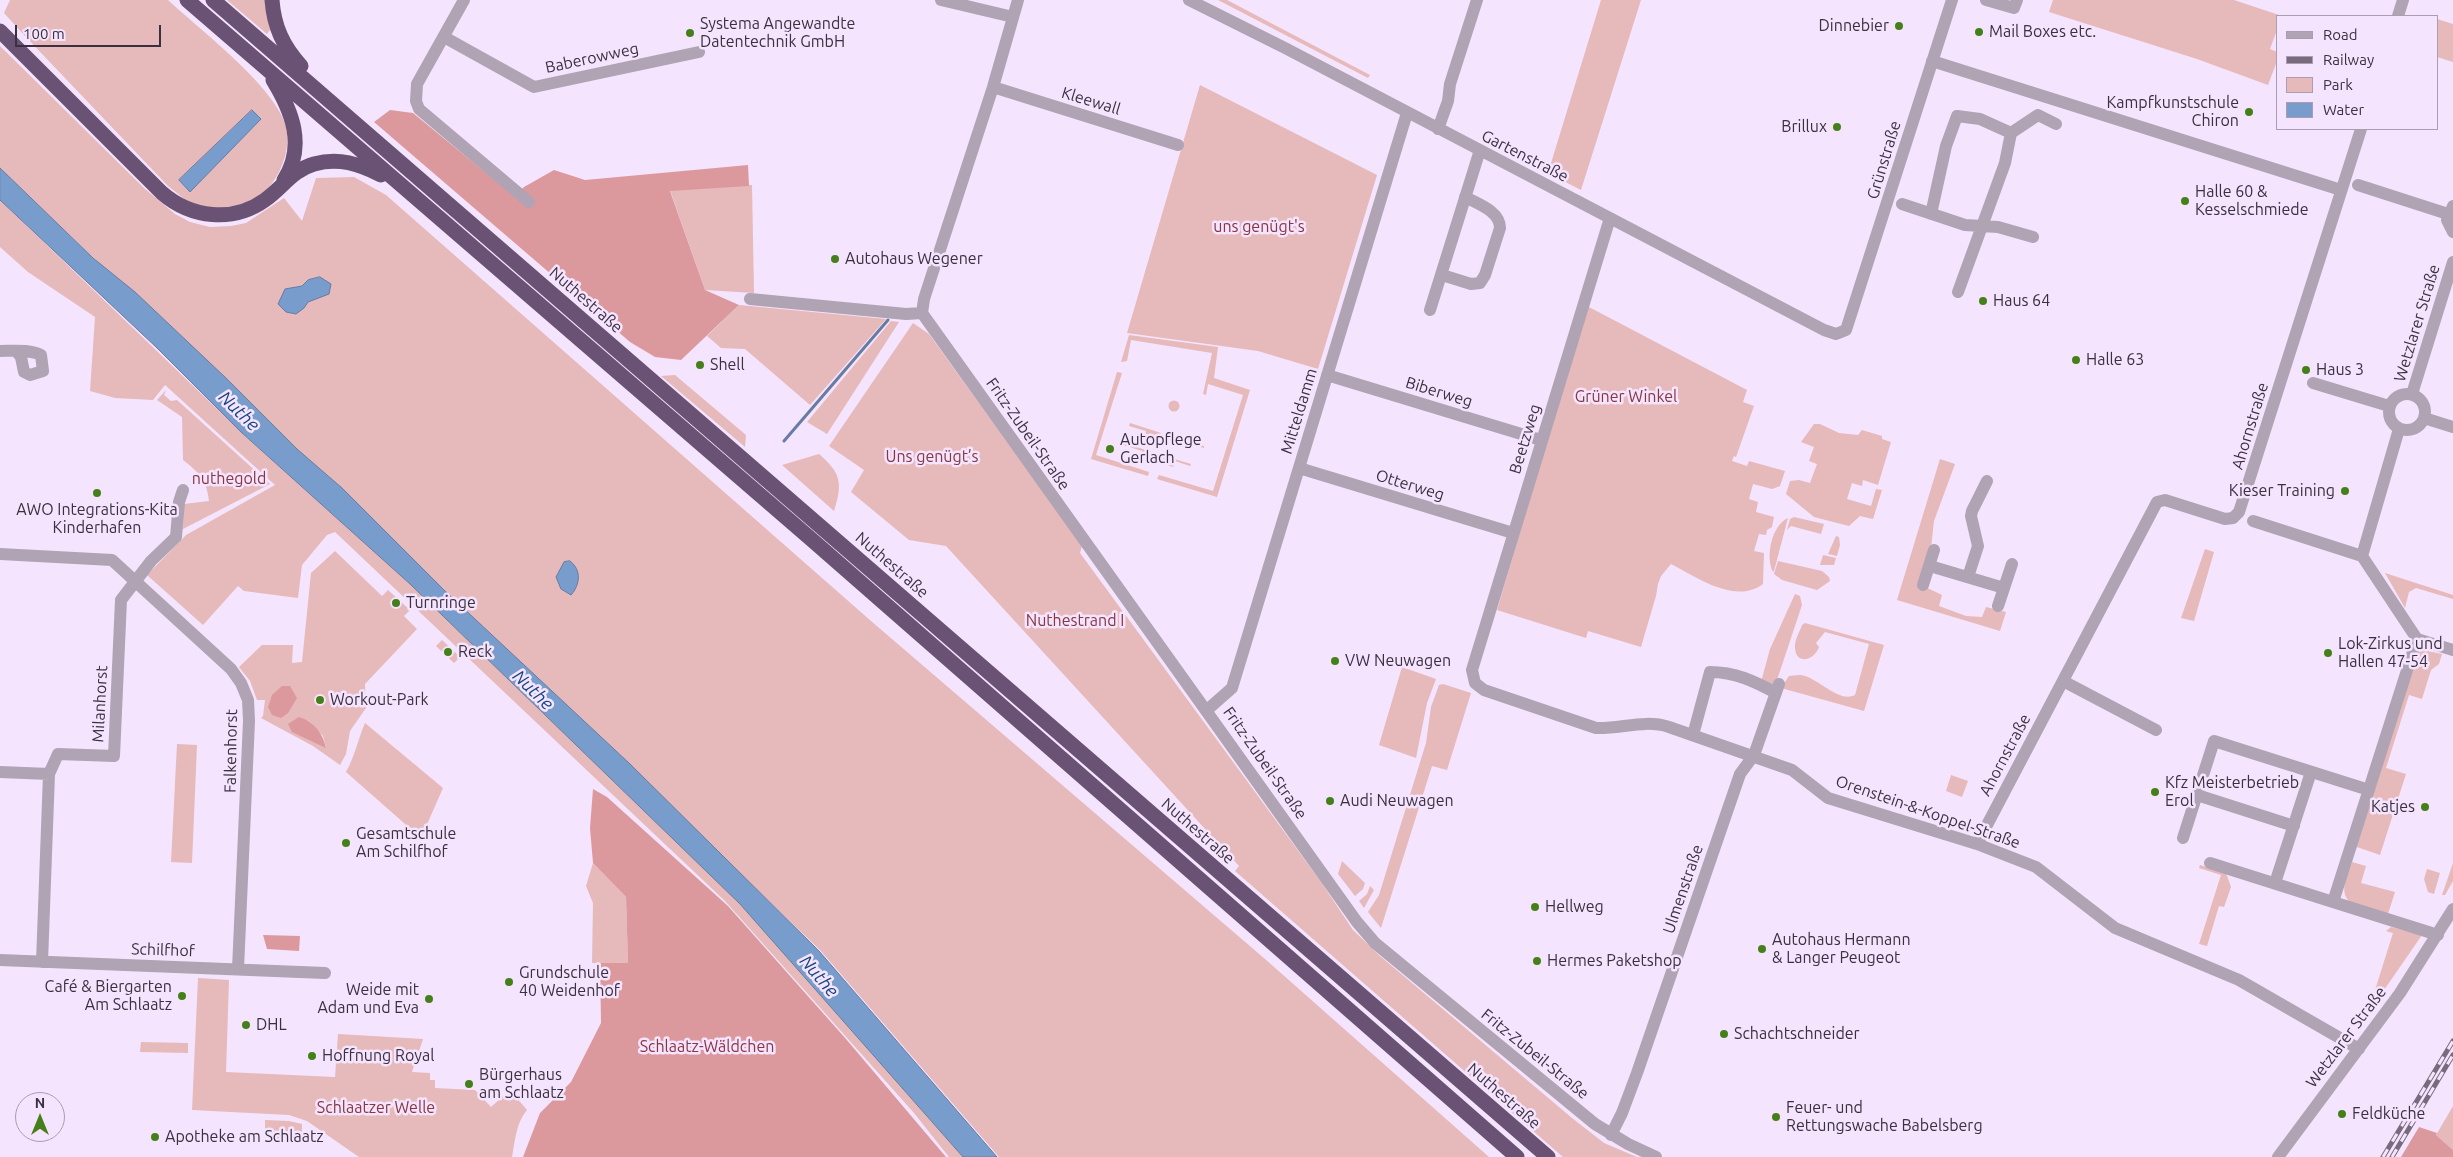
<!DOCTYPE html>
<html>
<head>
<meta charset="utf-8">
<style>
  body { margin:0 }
  #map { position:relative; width:2453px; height:1157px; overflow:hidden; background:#f5e4fd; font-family:Ubuntu,sans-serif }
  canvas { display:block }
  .legend { position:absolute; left:2276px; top:15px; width:162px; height:115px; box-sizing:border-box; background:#f5e4fd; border:1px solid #ab9cb1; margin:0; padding:6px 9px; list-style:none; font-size:15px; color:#3b3040 }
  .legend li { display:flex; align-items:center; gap:10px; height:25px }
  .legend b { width:25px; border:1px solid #ab9cb1 }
  .north { position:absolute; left:15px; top:1092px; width:50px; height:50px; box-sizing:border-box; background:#f5e4fd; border:1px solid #ab9cb1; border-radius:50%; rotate:0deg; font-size:14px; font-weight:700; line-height:20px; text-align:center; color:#3b3040 }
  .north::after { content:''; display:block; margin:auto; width:18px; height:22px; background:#457f19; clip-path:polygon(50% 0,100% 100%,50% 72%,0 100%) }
  .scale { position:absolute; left:15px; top:25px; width:146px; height:22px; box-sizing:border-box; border:2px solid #3b3040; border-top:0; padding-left:6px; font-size:15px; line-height:18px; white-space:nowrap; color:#3b3040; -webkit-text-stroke:4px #f5e4fd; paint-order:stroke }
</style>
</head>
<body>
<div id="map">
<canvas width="2453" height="1157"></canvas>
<ul class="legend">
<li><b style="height:6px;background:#afa3b4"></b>Road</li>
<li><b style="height:6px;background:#786b7e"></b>Railway</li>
<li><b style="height:14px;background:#e6b9bb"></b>Park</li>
<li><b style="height:14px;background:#789dcc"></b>Water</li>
</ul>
<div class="north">N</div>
<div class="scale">100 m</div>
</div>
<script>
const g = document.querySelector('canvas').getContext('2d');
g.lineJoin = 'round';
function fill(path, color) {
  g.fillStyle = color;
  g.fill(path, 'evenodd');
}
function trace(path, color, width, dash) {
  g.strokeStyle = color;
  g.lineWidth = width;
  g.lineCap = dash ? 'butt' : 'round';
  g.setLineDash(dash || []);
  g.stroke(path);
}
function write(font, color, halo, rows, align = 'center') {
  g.font = font + ' Ubuntu,sans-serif';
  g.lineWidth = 5;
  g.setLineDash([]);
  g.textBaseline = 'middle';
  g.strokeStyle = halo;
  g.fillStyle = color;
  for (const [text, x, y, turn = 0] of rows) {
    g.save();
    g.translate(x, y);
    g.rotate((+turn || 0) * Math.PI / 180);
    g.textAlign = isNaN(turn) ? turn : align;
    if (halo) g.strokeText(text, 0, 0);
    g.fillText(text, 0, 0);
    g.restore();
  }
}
fill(new Path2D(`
  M10 0H168C198 28 277 88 286 127 293 155 273 195 245 204 236 208 220 210 211 209 194 209 181 196 168 186L24 35 4 13Z
  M227 0H266L270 30 267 34Z
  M1218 0H1227L1370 75 1368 78Z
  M1601 0H1641L1581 190 1548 173Z
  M2053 0H2234L2282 16H2277V30L2270 49 2277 52V61L2268 85 2197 59 2049 12Z
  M2437 19 2453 24V62L2437 57Z
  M0 46 145 189 175 214 190 222 210 227 231 226 246 223 284 198 302 221 316 178 354 177 386 195 871 621 1265 959 1489 1157H999L820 950 0 169Z
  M1200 85 1377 175 1318 369 1258 351 1127 333Z
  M752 185 754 293 705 290 670 190Z
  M0 200 241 432 410 584 740 903 963 1157H949L914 1113 725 901 335 532 327 535 302 565 298 598 244 591 238 586 203 625 147 575 186 535 275 485 165 385 153 400 115 398 90 391 95 317 28 272 0 247Z
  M739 305 886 319 810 405 745 349 721 348 707 336Z
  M1587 306 1747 390 1743 402 1754 406 1736 457 1734 456 1732 461 1747 466 1749 461 1785 471 1780 486 1772 489 1753 484 1749 499 1758 502 1756 512 1774 517 1772 527 1767 530 1766 535 1759 534 1754 551 1764 553 1763 584C1735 605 1697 577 1671 564L1661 576 1658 584 1656 596 1641 647 1588 631 1586 638 1497 610Z
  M891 321 899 322 827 434 807 422Z
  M913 323 929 334 1082 546 1080 553 1321 882 1353 930 1380 956 1572 1118 1604 1143 1637 1157H1563L1235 871 1239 866 946 546 909 540 851 492 864 470 829 446Z
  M1129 335 1218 347 1214 378 1250 390 1217 497 1157 479 1159 475 1213 491 1243 395 1208 384 1206 395 1203 394 1212 353 1131 340 1127 361 1121 362Z
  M1117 372 1122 373 1096 455 1149 472 1148 476 1091 459Z
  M675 375 746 435 745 447 661 376Z
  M166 390 164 395 171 401 177 400 270 484 183 529 184 504 209 501C207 481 199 472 183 460L182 417 157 400Z
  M1168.5 406a5.5 5.5 0 1 1 11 0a5.5 5.5 0 1 1-11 0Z
  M1130 423 1161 433 1159 441 1145 437 1146 431 1129 426Z
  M1814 424H1820L1839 433 1858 435 1862 430 1882 436V439L1891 442 1878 485 1863 480 1862 486 1852 483 1847 499 1871 506 1876 489 1882 490 1873 519 1860 516 1849 526 1814 517 1786 494 1790 481 1799 480 1810 483 1817 464 1809 461 1814 447 1801 442Z
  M1171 436 1204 446V448L1181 442 1179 447 1168 443Z
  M1124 443 1155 453 1153 461 1140 457 1142 451 1123 445Z
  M819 454C841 473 843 483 834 511L782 465Z
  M1164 456 1191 464 1190 466 1175 461 1173 467 1162 463Z
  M1940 459 1955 464 1934 521 1931 548 1919 584 1942 595 1939 606 1966 616 1982 617 1986 607 2006 612 2000 631 1897 600Z
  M1794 517 1824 524 1821 534 1791 526 1787 530 1790 519Z
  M1788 518 1774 571 1773 572C1765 556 1772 525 1788 518Z
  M1836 536 1839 537 1840 545 1837 556 1828 554Z
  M2205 549 2214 552 2194 621 2181 618Z
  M335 551 382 596 388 590 410 610 404 616 417 629 365 684 366 708 350 731 346 754 340 765 313 746 261 718 263 716 265 700H257L250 681 239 667 262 645H293L292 663 302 662 311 573ZM308 720 323 736 326 747 315 742Z
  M1823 555 1836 558 1834 565H1820Z
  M1778 561 1822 571 1829 577 1830 581 1817 590 1782 580 1774 574Z
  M2385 573 2453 595V599L2416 588 2409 592 2405 608Z
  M1795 594 1800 596 1802 605 1775 686 1761 682 1770 649Z
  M1805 623 1884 645 1864 711 1781 688 1789 676C1794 676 1800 674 1805 676 1819 680 1840 703 1855 695L1869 644 1825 632 1816 643 1819 647C1814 661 1796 665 1795 648 1794 641 1800 631 1802 625Z
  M442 640 460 657 454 663 436 646Z
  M2423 650 2442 654 2439 664 2431 670 2422 699 2409 695 2386 768 2406 774 2380 855 2357 847V845L2418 653Z
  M1402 667 1436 679 1427 703 1416 758 1379 745Z
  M1443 684 1471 693 1447 770 1432 766 1381 928 1368 912 1379 895 1426 743 1431 707 1439 685Z
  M365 723 443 788 421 838 346 772C355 756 358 739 365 723Z
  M177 744 197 745 192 863 171 862Z
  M1951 775 1968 781 1962 797 1946 791Z
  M1342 861 1365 883 1363 889 1355 896 1338 874Z
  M2352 862 2366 866 2361 883 2395 892 2388 914 2350 902C2338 891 2348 876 2352 862Z
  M593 863 626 897 628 964 592 963 593 903 586 886Z
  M2453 863V881L2445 895H2442Z
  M2200 865 2226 873 2231 887 2224 907 2219 906 2207 946 2199 944 2221 875 2199 868Z
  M2427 869 2440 873 2434 894 2428 892 2424 879Z
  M1370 886 1374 890 1364 908 1359 901 1367 894Z
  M2391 927 2422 935 2373 1006 2371 1003 2393 933 2386 931Z
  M198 978 229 980 226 1072 335 1077 338 1034 423 1039 412 1072 430 1073V1080H435V1088L475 1090 491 1107 510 1090 527 1110C516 1123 515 1141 512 1157H359L307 1121 289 1115 192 1110Z
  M141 1042 188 1043V1053L140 1052Z
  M2453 1106V1150L2436 1135Z
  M265 1120 289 1121 302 1124V1140L298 1142 265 1141Z`), '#e6b9bb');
fill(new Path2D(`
  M390 110 413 113 514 196 524 187 554 170 585 180 748 165 749 186 670 191 705 290 739 305 681 360 655 357 630 342 374 122Z
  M282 686H290L297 698 288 713 281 718 272 715 268 707 272 695Z
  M299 717C314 721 323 734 326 748L292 732 288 724Z
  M593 789 607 797 728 906 846 1039 946 1157H523L540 1113 571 1082 601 1023 600 963H628L626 897 593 863 590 828Z
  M263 935 300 936 299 951 267 949Z
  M2419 1127 2437 1133 2436 1135 2453 1150V1157H2401Z`), '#dc999d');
const water = new Path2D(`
  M252 110 261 119 190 192 179 180Z
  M0 168 93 258 135 292 227 379 297 449 342 488 445 591 630 764 819 951 997 1157H963L740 904 410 584 241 432 157 348 0 200Z
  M320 277 331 284 329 294 308 302 304 308 296 314 286 312 278 304 285 289 302 286 308 280Z
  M570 561C582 570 580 585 571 595L561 589 556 577 564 562Z`);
fill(water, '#789dcc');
trace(water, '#667ca2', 1);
trace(new Path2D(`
  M784 441 888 320`), '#667ca2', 3);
trace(new Path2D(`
  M464 0 417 84 416 101 419 109 529 202
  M941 0 1013 17
  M1018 0 993 87 924 299 922 313 1357 922 1375 943 1595 1124 1628 1144 1656 1157
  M1189 0 1285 48 1824 330 1836 334 1846 330 1952 0
  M1986 0 2014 8 2017 0
  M2398 16 2403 0
  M444 37 534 87 699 52
  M1932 61 2341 190
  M993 87 1178 145
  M1438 129 1448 101 1450 84 1477 0
  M2358 185 2448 214
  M1902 204 1965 225 1998 227 2033 237
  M2453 206 2447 220 2453 232
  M1931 214 1946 146 1957 116 1980 119 2011 133
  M1610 218 1472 670 1475 683 1484 690 1596 728C1621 729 1644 719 1669 727L1792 770 1828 798 1977 844 2036 867 2115 928 2239 980 2359 1049
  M1442 275 1471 284 1480 283 1485 275 1500 228C1500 211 1478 204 1465 197
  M1958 292 2005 163 2011 133 2038 115 2056 124
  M750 299 906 314 922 313
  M1430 310 1480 150
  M0 351C13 351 30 349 41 355L43 371 30 375 24 372 21 357 16 351
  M1327 375 1541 440
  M2313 383 2389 406
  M2389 412a18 18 0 1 1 36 0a18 18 0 1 1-36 0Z
  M2412 394 2453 262
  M2424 418 2453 427
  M2399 429 2362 556 2417 639 2453 650
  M1299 468 1513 533
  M2253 521 2362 556
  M0 554 112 560 231 669 241 683 248 700 249 721 238 969
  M1930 566 2004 588
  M1968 577 1978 546 1971 516 1972 511 1987 481
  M1923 585 1934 550
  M1998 606 2012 564
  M2063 681 2156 730
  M1207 710 1232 688 1407 113
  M1693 735 1710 672C1735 672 1754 681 1776 693
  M0 772 49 774
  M2197 795 2294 826
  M2183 838 2214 741 2369 790
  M1977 844 2157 502 2165 500 2225 519 2233 518 2239 512 2361 129
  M2210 863 2333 902 2417 639
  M2275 883 2311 772
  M2333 902 2438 935
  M0 960 325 973
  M42 962 49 774 58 754 114 756 121 600 151 561 176 537 179 502 183 490
  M1611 1135 1622 1113 1637 1073 1740 774 1754 755 1779 684
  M2278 1157 2400 993 2453 909`), '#afa3b4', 12);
trace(new Path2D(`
  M187 0 811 539 1517 1157
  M213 0 1548 1157
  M272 0C274 27 283 46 301 66
  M0 31 162 193C191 218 233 223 265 200 283 187 293 170 314 164 339 157 359 164 381 175
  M273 80C292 111 306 146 284 180`), '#6a5275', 15);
const rail = new Path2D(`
  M2383 1157 2453 1041
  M2392 1157 2453 1055`);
trace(rail, '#786b7e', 5);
trace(rail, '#f5e4fd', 3, [9]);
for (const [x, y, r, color] of [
  [1899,26,5,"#457f19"],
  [1979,32,5,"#457f19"],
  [690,33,5,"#457f19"],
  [2249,112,5,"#457f19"],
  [1837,127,5,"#457f19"],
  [2185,201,5,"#457f19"],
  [835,259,5,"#457f19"],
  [1983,301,5,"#457f19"],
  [2076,360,5,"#457f19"],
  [700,365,5,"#457f19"],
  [2306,370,5,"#457f19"],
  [1110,449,5,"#457f19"],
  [2345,491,5,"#457f19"],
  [97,493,5,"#457f19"],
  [396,603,5,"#457f19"],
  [448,652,5,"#457f19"],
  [2328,653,5,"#457f19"],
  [1335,661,5,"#457f19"],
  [320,700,5,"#457f19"],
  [2155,792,5,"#457f19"],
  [1330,801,5,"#457f19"],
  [2425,807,5,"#457f19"],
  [346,843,5,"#457f19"],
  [1535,907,5,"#457f19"],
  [1762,949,5,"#457f19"],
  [1537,961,5,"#457f19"],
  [509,982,5,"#457f19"],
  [182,996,5,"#457f19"],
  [429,999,5,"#457f19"],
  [246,1025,5,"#457f19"],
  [1724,1034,5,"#457f19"],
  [312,1056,5,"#457f19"],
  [469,1084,5,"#457f19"],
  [2342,1114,5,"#457f19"],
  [1776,1117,5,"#457f19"],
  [155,1137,5,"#457f19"]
]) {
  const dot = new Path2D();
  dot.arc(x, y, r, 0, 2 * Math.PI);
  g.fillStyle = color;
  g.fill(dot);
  trace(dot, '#f5e4fd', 2);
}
write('16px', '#3b3040', '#f5e4fd', [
  ["Systema Angewandte",700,24],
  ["Datentechnik GmbH",700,42],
  ["Dinnebier",1889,26,"right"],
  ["Mail Boxes etc.",1989,32],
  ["Kampfkunstschule",2239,103,"right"],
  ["Chiron",2239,121,"right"],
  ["Brillux",1827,127,"right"],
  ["Halle 60 &",2195,192],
  ["Kesselschmiede",2195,210],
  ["Autohaus Wegener",845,259],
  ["Haus 64",1993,301],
  ["Halle 63",2086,360],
  ["Shell",710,365],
  ["Haus 3",2316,370],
  ["Autopflege",1120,440],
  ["Gerlach",1120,458],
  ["Kieser Training",2335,491,"right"],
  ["AWO Integrations-Kita",97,510,"center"],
  ["Kinderhafen",97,528,"center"],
  ["Turnringe",406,603],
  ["Lok-Zirkus und",2338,644],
  ["Hallen 47-54",2338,662],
  ["Reck",458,652],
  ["VW Neuwagen",1345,661],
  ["Workout-Park",330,700],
  ["Kfz Meisterbetrieb",2165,783],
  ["Erol",2165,801],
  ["Audi Neuwagen",1340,801],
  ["Katjes",2415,807,"right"],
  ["Gesamtschule",356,834],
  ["Am Schilfhof",356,852],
  ["Hellweg",1545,907],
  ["Autohaus Hermann",1772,940],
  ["& Langer Peugeot",1772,958],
  ["Hermes Paketshop",1547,961],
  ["Grundschule",519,973],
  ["40 Weidenhof",519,991],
  ["Café & Biergarten",172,987,"right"],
  ["Am Schlaatz",172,1005,"right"],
  ["Weide mit",419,990,"right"],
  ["Adam und Eva",419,1008,"right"],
  ["DHL",256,1025],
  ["Schachtschneider",1734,1034],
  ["Hoffnung Royal",322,1056],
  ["Bürgerhaus",479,1075],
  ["am Schlaatz",479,1093],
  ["Feuer- und",1786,1108],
  ["Rettungswache Babelsberg",1786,1126],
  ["Feldküche",2352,1114],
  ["Apotheke am Schlaatz",165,1137]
], 'left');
write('16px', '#3b3040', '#f5e4fd', [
  ["Baberowweg",592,58,-12],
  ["Kleewall",1091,101,17],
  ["Gartenstraße",1525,156,27],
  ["Grünstraße",1884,160,-73],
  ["Nuthestraße",586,300,41],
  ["Wetzlarer Straße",2417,323,-73],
  ["Biberweg",1439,392,17],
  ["Mitteldamm",1299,411,-73],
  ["Ahornstraße",2250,426,-73],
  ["Fritz-Zubeil-Straße",1028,434,55],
  ["Beetzweg",1525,439,-73],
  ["Otterweg",1410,485,17],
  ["Nuthestraße",892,565,41],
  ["Milanhorst",100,704,-87],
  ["Falkenhorst",231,751,-89],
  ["Ahornstraße",2005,755,-62],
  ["Fritz-Zubeil-Straße",1265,763,55],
  ["Orenstein-&-Koppel-Straße",1928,812,19],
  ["Nuthestraße",1198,831,41],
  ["Ulmenstraße",1683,889,-71],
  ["Schilfhof",163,950,2],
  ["Wetzlarer Straße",2346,1037,-53],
  ["Fritz-Zubeil-Straße",1535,1054,39],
  ["Nuthestraße",1504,1096,41]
]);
write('16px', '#883741', '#f5e4fd', [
  ["uns genügt's",1259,227],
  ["Grüner Winkel",1626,397],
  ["Uns genügt’s",932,457],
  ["nuthegold",229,479],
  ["Nuthestrand I",1075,621],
  ["Schlaatz-Wäldchen",707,1047],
  ["Schlaatzer Welle",376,1108]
]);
write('italic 18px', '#14457f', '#f5e4fd', [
  ["Nuthe",239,411,44],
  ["Nuthe",533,690,44],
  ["Nuthe",819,976,49]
]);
</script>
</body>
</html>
